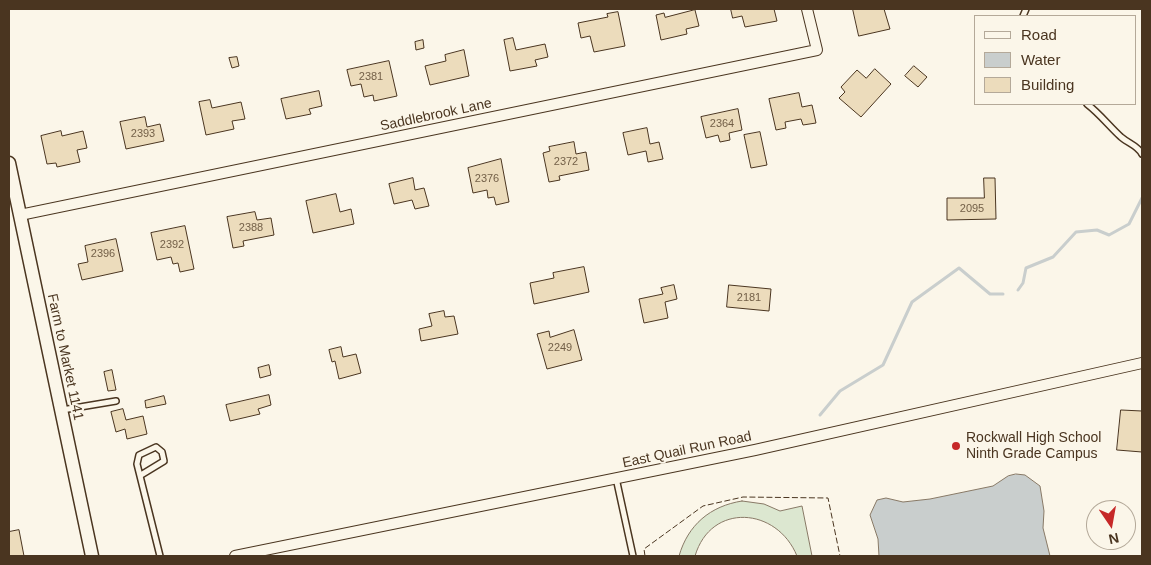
<!DOCTYPE html>
<html>
<head>
<meta charset="utf-8">
<style>
  body { margin:0 }
  #map { position:relative; width:1151px; height:565px; overflow:hidden; background:#fbf6e9; font-family:Arial,sans-serif }
  canvas { display:block }
  .frame { position:absolute; inset:0; border:10px solid #4a3520; pointer-events:none }
  .legend { position:absolute; left:974px; top:15px; width:162px; height:90px; box-sizing:border-box; background:#fbf6e9; border:1px solid #b4a999; margin:0; padding:6px 9px; list-style:none; font-size:15px; color:#4a3520 }
  .legend li { display:flex; align-items:center; gap:10px; height:25px }
  .legend b { width:25px; border:1px solid #b4a999 }
  .north { position:absolute; left:1086px; top:500px; width:50px; height:50px; box-sizing:border-box; background:#fbf6e9; border:1px solid #b4a999; border-radius:50%; rotate:168deg; font-size:14px; font-weight:700; line-height:20px; text-align:center; color:#4a3520 }
  .north::after { content:''; display:block; margin:auto; width:18px; height:22px; background:#c62828; clip-path:polygon(50% 0,100% 100%,50% 72%,0 100%) }
</style>
</head>
<body>
<div id="map">
<canvas width="1151" height="565"></canvas>
<div class="frame"></div>
<ul class="legend">
<li><b style="height:6px;background:#fbf6e9"></b>Road</li>
<li><b style="height:14px;background:#c9cecd"></b>Water</li>
<li><b style="height:14px;background:#ecdcbc"></b>Building</li>
</ul>
<div class="north">N</div>
</div>
<script>
const g = document.querySelector('canvas').getContext('2d');
g.lineJoin = 'round';
function fill(path, color) {
  g.fillStyle = color;
  g.fill(path, 'evenodd');
}
function trace(path, color, width, dash) {
  g.strokeStyle = color;
  g.lineWidth = width;
  g.lineCap = dash ? 'butt' : 'round';
  g.setLineDash(dash || []);
  g.stroke(path);
}
function write(font, color, halo, rows, align = 'center') {
  g.font = font + ' Arial,sans-serif';
  g.lineWidth = 4;
  g.setLineDash([]);
  g.textBaseline = 'middle';
  g.strokeStyle = halo;
  g.fillStyle = color;
  for (const [text, x, y, turn = 0] of rows) {
    g.save();
    g.translate(x, y);
    g.rotate((+turn || 0) * Math.PI / 180);
    g.textAlign = isNaN(turn) ? turn : align;
    if (halo) g.strokeText(text, 0, 0);
    g.fillText(text, 0, 0);
    g.restore();
  }
}
const green = new Path2D(`
  M742 501 764 504 780 511 802 506 812 556H797C777 507 711 502 695 556H679C688 525 710 506 742 501Z`);
fill(green, '#dce7d0');
trace(green, '#887966', 1);
const water = new Path2D(`
  M1016 474 1025 475 1040 486 1044 511 1043 528 1050 556H879L878 539 870 515 877 500 886 498 903 502 930 499 993 486 1008 476Z`);
fill(water, '#c9cecd');
trace(water, '#887966', 1);
trace(new Path2D(`
  M1018 290 1023 283 1026 268 1053 257 1076 232 1097 230 1109 235 1129 224 1142 198
  M820 415 840 391 883 365 912 302 959 268 990 294H1003`), '#c9cecd', 3);
const building = new Path2D(`
  M731 9H774L777 21 745 27 742 16 733 18Z
  M853 9H884L890 29 859 36Z
  M695 10 699 26 686 29 687 34 661 40 656 15 664 13 665 17Z
  M618 12 625 46 594 52 590 36 581 38 578 23 608 17 607 14Z
  M513 38 516 50 545 44 548 57 535 60 537 66 510 71 504 40Z
  M423 40 424 48 416 50 415 42Z
  M464 50 469 76 430 85 425 66 446 61 445 55Z
  M237 57 239 66 232 68 229 58Z
  M389 61 397 96 374 101 373 95 364 97 361 84 351 86 347 70Z
  M914 66 927 77 918 87 905 76Z
  M875 69 891 84 861 117 839 98 845 92 841 87 857 70 866 78Z
  M319 91 322 106 309 109 311 114 286 119 281 99Z
  M799 93 802 107 812 105 816 123 803 125 801 119 785 122 786 128 776 130 769 99Z
  M210 100 212 108 241 102 245 119 232 121 234 129 206 135 199 102Z
  M738 109 742 130 729 133 730 140 720 142 718 135 706 138 701 117Z
  M145 117 147 127 160 124 164 141 126 149 120 122Z
  M647 128 650 144 659 142 663 159 648 162 646 151 628 155 623 133Z
  M61 131 62 136 83 131 87 148 77 150 80 162 57 167 56 163 47 164 41 136Z
  M760 132 767 165 751 168 744 135Z
  M574 142 576 154 586 152 589 170 559 176 560 180 549 182 543 153 550 151 549 147Z
  M501 159 509 202 496 205 494 197 488 198 487 190 473 193 468 168Z
  M413 178 415 190 424 188 429 206 415 209 412 200 394 204 389 184Z
  M984 178H995L996 219 947 220V198H984Z
  M336 194 340 212 351 209 354 224 313 233 306 201Z
  M255 212 257 220 271 218 274 235 243 241 244 246 233 248 227 217Z
  M185 226 194 269 180 272 178 263 173 264 171 257 157 260 151 233Z
  M116 239 123 271 82 280 78 264 88 262 85 246Z
  M584 267 589 292 534 304 530 283 554 278 553 273Z
  M674 285 677 299 665 302 668 318 644 323 639 299 663 294 661 288Z
  M729 285 771 289 769 311 727 307Z
  M444 311 445 317 454 316 458 334 421 341 419 329 432 326 429 314Z
  M574 330 582 360 547 369 537 334 549 331 550 337Z
  M341 347 343 357 356 354 361 373 339 379 335 361 332 362 329 350Z
  M269 365 271 375 260 378 258 368Z
  M112 370 116 390 108 391 104 372Z
  M269 395 271 405 258 409 260 414 230 421 226 405Z
  M164 396 166 404 146 408 145 401Z
  M123 409 126 420 143 416 147 434 127 439 125 429 116 432 111 412Z
  M1121 410 1142 411V452L1117 450Z
  M19 530 24 556H9V532Z`);
fill(building, '#ecdcbc');
trace(building, '#4a3520', 1);
const service = new Path2D(`
  M1023 16 1026 9
  M1087 104C1100 114 1109 126 1121 137 1129 144 1137 145 1142 154
  M62 410 116 401
  M141 475 164 461 162 452 156 447 139 455 137 464 160 556
  M616 478 633 556`);
const minor = new Path2D(`
  M20 215 817 50 807 9
  M235 556 755 450 1142 363`);
const tertiary = new Path2D(`
  M9 163 92 556`);
trace(service, '#4a3520', 8);
trace(minor, '#4a3520', 12);
trace(tertiary, '#4a3520', 15);
trace(service, '#fbf6e9', 5);
trace(minor, '#fbf6e9', 10);
trace(tertiary, '#fbf6e9', 12);
trace(new Path2D(`
  M645 556 644 549 703 506 743 497 828 498 840 556`), '#4a3520', 1, [6, 2.5]);
for (const [x, y, r, color] of [
  [956,446,5,"#c62828"]
]) {
  const dot = new Path2D();
  dot.arc(x, y, r, 0, 2 * Math.PI);
  g.fillStyle = color;
  g.fill(dot);
  trace(dot, '#fbf6e9', 2);
}
write('11px', '#725f47', null, [
  ["2381",371,77],
  ["2364",722,124],
  ["2393",143,134],
  ["2372",566,162],
  ["2376",487,179],
  ["2095",972,209],
  ["2388",251,228],
  ["2392",172,245],
  ["2396",103,254],
  ["2181",749,298],
  ["2249",560,348]
]);
write('14px', '#4a3520', '#fbf6e9', [
  ["Saddlebrook Lane",436,115,-12],
  ["Farm to Market 1141",65,357,78],
  ["East Quail Run Road",687,450,-12]
]);
write('14px', '#4a3520', '#fbf6e9', [
  ["Rockwall High School",966,438],
  ["Ninth Grade Campus",966,454]
], 'left');
</script>
</body>
</html>
